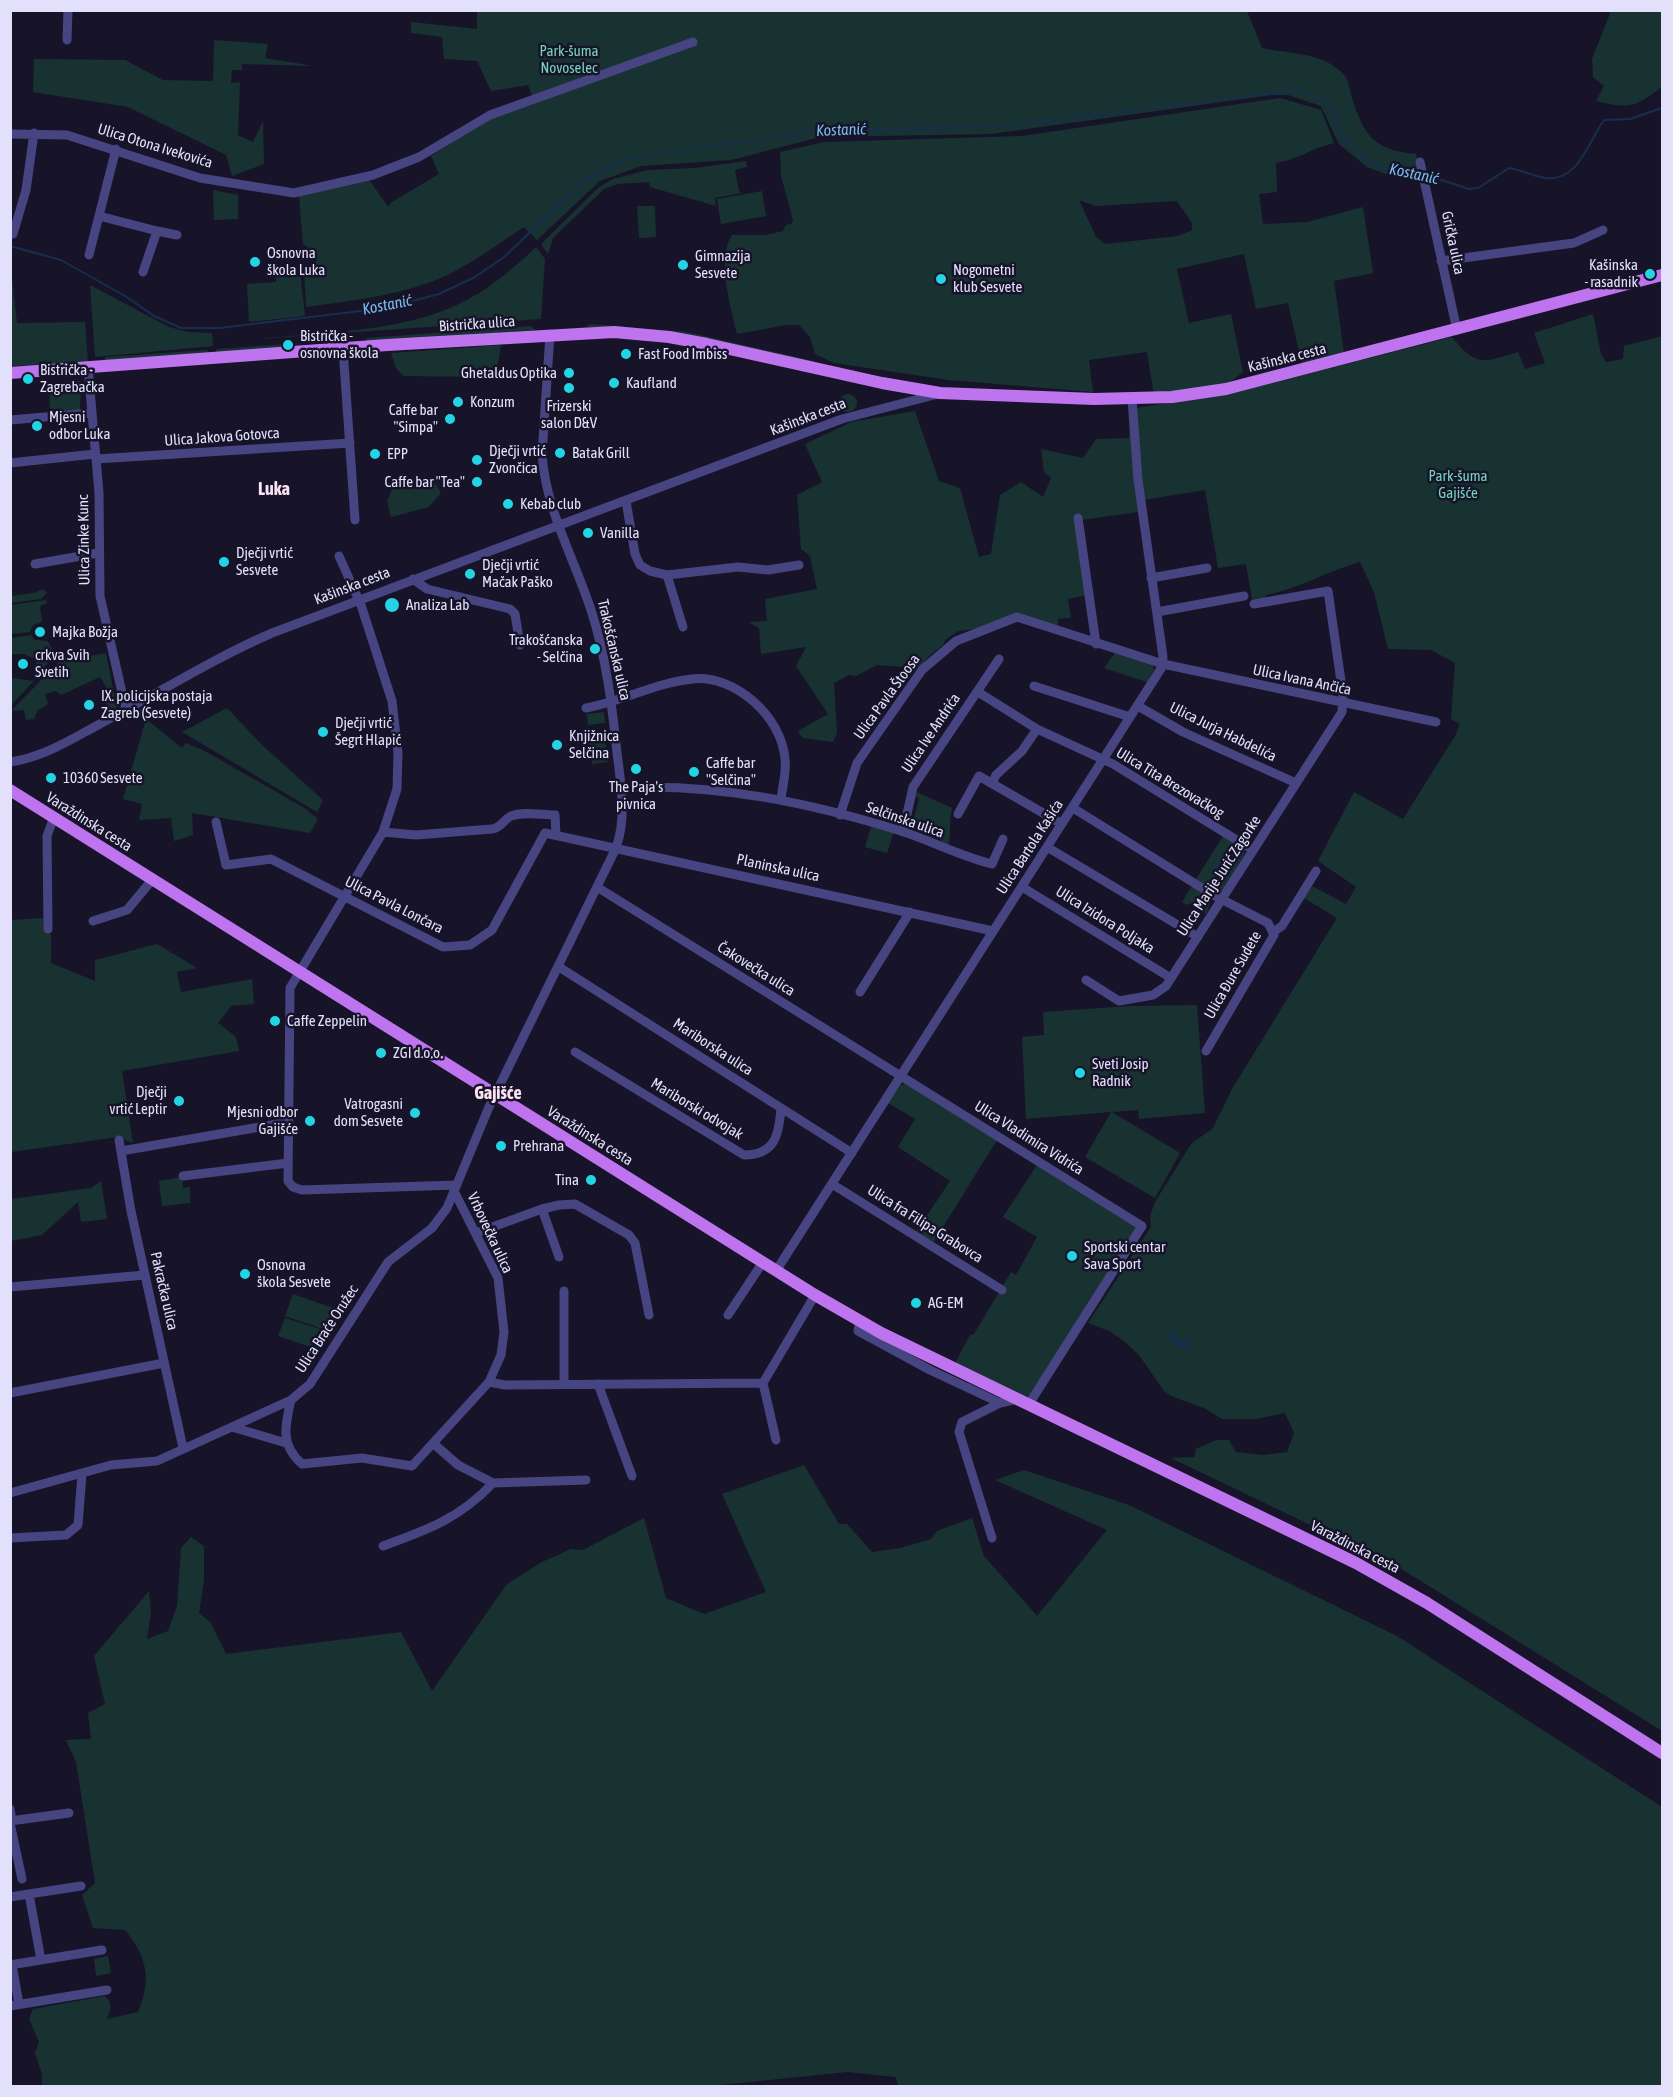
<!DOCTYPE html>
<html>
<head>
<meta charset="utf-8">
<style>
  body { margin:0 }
  #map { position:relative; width:1673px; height:2097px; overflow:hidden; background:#171429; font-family:"Asap Condensed",sans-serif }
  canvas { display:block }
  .frame { position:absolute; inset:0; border:12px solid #e2e0fb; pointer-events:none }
</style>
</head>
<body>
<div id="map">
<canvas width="1673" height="2097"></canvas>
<div class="frame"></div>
</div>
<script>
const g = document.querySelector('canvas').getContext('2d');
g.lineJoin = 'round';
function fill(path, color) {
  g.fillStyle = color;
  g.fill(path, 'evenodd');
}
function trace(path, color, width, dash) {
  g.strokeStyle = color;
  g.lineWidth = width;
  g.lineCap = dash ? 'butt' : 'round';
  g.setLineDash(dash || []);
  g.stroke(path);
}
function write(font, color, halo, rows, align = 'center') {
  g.font = font + ' "Asap Condensed",sans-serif';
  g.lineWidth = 5;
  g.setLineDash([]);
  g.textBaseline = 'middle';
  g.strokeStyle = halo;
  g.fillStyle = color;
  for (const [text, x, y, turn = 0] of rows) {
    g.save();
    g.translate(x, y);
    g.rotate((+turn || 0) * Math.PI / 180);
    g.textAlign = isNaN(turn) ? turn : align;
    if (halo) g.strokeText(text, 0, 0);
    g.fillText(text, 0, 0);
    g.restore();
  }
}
fill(new Path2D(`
  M477 10 1247 11 1262 48C1290 54 1325 52 1345 76 1349 81 1350 92 1352 98 1364 136 1374 150 1416 154L1421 179 1389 175 1367 167 1339 144 1321 106 1288 95H1272L991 134 820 137 731 160 641 166 600 181 537 240 524 227C493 247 463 271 428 283 389 297 347 301 306 307L304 268 311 267 316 262 313 251 303 244 299 195 368 178 388 207 392 202 439 174 431 156 485 120 535 104 528 85 491 91 477 61 444 59 442 37 411 33V22L477 29Z
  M1611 11H1662V87C1634 108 1631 109 1596 101L1604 86 1593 77 1592 59Z
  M214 40 268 44 265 58 313 66 242 64V70H232L231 83 240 82 238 135 253 142 263 121 264 164 232 176 226 155 128 107 33 92 34 59 125 60 163 80 213 81Z
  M1280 98 1321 110 1334 143C1312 148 1299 159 1276 163L1277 192 1259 194 1263 224 1307 222 1363 207 1373 273 1334 281 1344 353 1302 365 1288 303 1256 309 1244 254 1177 269 1189 323 1231 314 1243 372 1228 384 1154 395 1147 352 1089 360 1093 392 949 380 834 363 815 354 810 337 799 325H786L737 334C731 309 716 257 732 235H766L783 231 786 225 791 224 793 220 781 176 780 152 824 142 1022 136ZM1079 200 1095 206 1177 201 1192 223V230L1178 236 1105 244 1096 237Z
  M746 161 747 167 735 170 739 191 742 193 715 198 716 206 650 187 649 182 618 184 604 189 553 238 548 254 541 244 599 187 613 179 648 170 695 168Z
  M213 190 238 195V219L214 220Z
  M762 191 766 216 721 224 717 199Z
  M637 206H655L656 237 639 238Z
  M536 247 545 259 541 319 259 339C327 331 405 333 467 300 493 286 515 267 536 247Z
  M10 261 17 323 85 322 88 362 11 366Z
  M300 271 305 316 249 322 247 284 276 282V273Z
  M90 285 169 327 188 332 212 333 213 346 95 357Z
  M1593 314 1601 354 1606 362 1623 359 1624 346 1662 336V1731L1400 1568 1171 1458 1194 1457 1196 1449 1216 1440H1229L1236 1452 1263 1455 1287 1452 1294 1433 1285 1413 1256 1419H1222L1204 1408 1171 1396 1164 1391 1139 1355 1124 1341 1109 1331 1088 1323 1151 1227 1150 1216 1155 1202 1191 1144 1213 1128 1232 1089 1337 918 1304 898 1312 886 1346 904 1356 887 1318 861 1354 792 1403 819 1455 736 1460 724 1451 719 1455 663 1431 650 1388 649 1374 592 1360 562C1328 571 1298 589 1266 595L1265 598 1252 599 1246 564 1218 568 1205 490 1137 501 1138 512 1081 520 1089 595 1068 599 1071 618 1058 619V628L1020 614 977 629 958 631 945 640 944 644 927 658 920 668 877 665 856 676 849 675 834 683 837 733 833 742 802 738 798 731 828 714 796 666 806 647 761 654 759 628 748 622 767 621 765 599 817 589 810 556 801 549 797 495 822 482 805 444 851 422 915 411 939 481 960 488 979 557 991 554 1000 495 1021 482 1043 497 1051 478 1044 472 1041 449 1083 458 1096 439 1129 438 1130 409 1237 392 1452 337C1476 367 1483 363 1518 352L1525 369 1545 363 1534 333Z
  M590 324 687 332 813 361 814 363 627 329 586 327Z
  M531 326 535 330 364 343 367 338Z
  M287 344 273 350 214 355 217 349Z
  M501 345 498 364 485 377 403 376 396 368 391 353Z
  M207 350 209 353 103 361 106 357Z
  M81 381 80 410 50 413 49 382Z
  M839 403a9 9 0 1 1 18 0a9 9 0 1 1-18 0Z
  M434 482 441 493 429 507 391 517 387 501 392 489Z
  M43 589 47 593 41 599 11 603V596L34 593Z
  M46 600 47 603 40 606 42 622 33 625 30 632 11 634V605Z
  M31 635 35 640 48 641 55 656 35 676 37 667 35 659 24 654H11V638Z
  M106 653 117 709 111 713 106 703 113 698 100 677 61 695 56 691 45 694 48 704 38 710 34 719 26 720 24 710 11 711 59 662Z
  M1115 653 1153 665 1154 670 1147 682 1104 668Z
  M11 678 34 681 11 705 10 678Z
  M227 708 261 744 323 800 317 812 182 732Z
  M604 712 605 723 588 725 587 714Z
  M146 719 182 748 186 743 203 750 306 809 318 819 310 833 192 813 193 835 174 841 171 818 139 820 142 804 123 799Z
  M604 733 608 762 592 764 588 735Z
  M914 791 952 808C948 825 952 834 948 849L936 835 912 827 919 798 913 796Z
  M872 824 894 831 887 853 865 847Z
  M1223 836 1242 848 1245 853 1225 889 1218 894 1195 881Z
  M1192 886 1212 899 1206 914 1189 903 1187 905 1182 902Z
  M43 918 44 931 51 934V963L95 981V960L157 944 197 968 177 972 181 992 252 979 254 1004 231 1006 218 1023 236 1037 239 1051 122 1071 133 1143 118 1137 11 1152V920Z
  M1197 1005 1205 1113 1139 1119 1138 1110 1112 1112 1180 1153 1155 1198 1085 1157 1111 1112 1026 1119 1022 1037 1044 1035 1043 1012 1130 1006Z
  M905 1083 997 1140 933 1243 916 1232 950 1181 898 1147 915 1119 888 1103 900 1086Z
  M1037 1165 1137 1226 1034 1392 1028 1397 955 1363 970 1335 974 1334 1011 1272 1016 1275 1037 1237 1003 1217Z
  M182 1177 183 1188 190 1187V1203L162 1206 159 1181Z
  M101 1181 107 1219 81 1222 78 1202 42 1235 11 1241V1199L91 1188Z
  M293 1294 333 1308 326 1330 285 1316Z
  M285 1318 323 1330 316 1349 278 1336Z
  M804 1465 839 1524H847L872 1552 900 1548 931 1539 937 1531 972 1518 984 1556 1037 1616 1107 1530 995 1480 1024 1470 1129 1505 1397 1636 1662 1807V2086H898L896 2077 847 2072 711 2086H42V2074L35 2053 39 2042 29 2019 33 2009 105 1996C114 2005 110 2010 107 2019L138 2012C152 1979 147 1957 125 1930L93 1928 82 1895 95 1883 76 1762 66 1740 91 1739 88 1713 105 1704 94 1656 149 1591 151 1611 147 1639 168 1631 177 1606 181 1548 191 1537 204 1546V1580L199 1613 211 1623 226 1654 401 1632 432 1691 507 1584 540 1563 571 1549 583 1550 644 1518 666 1598 704 1614 766 1592 722 1494Z
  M108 1956 111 1973 96 1976 94 1959Z`), '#183231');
fill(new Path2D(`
  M1214 868a7 7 0 1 1 14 0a7 7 0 1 1-14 0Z
  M1171 1334 1177 1335 1179 1342 1185 1339 1188 1340 1190 1346 1182 1348 1165 1336Z`), '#182e4e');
trace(new Path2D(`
  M1426 175 1469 189 1478 188 1509 168C1521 170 1533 176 1545 178 1579 182 1588 142 1604 120L1630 119 1662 108
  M10 246 61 260 125 296 154 316 181 328H220L252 324 386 308 439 294 475 277 504 257 586 179 625 159 820 130 996 127 1296 90 1329 103 1344 140 1367 160 1387 169 1420 173`), '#182e4e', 2);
trace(new Path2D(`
  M67 40 68 10
  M10 134 67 135 200 178 294 193 373 175 419 157 490 115 693 42
  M1420 162 1457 330
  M99 216 157 231 143 272
  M157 231 177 235
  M13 234 26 190 34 133
  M89 255 116 149
  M1441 261 1574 243 1603 230
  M343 349 355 520
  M88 367 99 493 100 596 126 710
  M10 420 92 413
  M96 459 350 443
  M10 463 95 454
  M626 501 635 554 640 565 650 571 667 575 738 567 768 570 799 565
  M1078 518 1096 644
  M339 556 361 605 392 701 398 753 397 789 383 832 290 988 288 1181 293 1187 302 1190 456 1185
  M35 564 98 553
  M667 575 683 627
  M1151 578 1207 568
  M413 579 427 589 510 609 515 614 520 645
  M1157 612 1244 596
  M1034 686 1130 717
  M978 692 1037 729 1113 764 1253 850
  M1138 706 1183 732 1296 783
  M586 708C623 701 655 683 692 679 735 674 782 717 785 759 787 772 782 787 781 800
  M10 762C42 758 70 740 98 725 157 694 212 659 272 633L842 419 938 394
  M992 783 996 775 1022 751 1037 729
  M621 788C717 783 811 803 901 831 932 841 960 856 992 864L1003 839
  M1073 808 1215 896 1268 923 1274 935 1206 1051
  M958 814 979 776 1062 824
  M840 815 857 763 922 670 956 641 1017 617 1163 664 1436 722
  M216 822 226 865 271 859 443 947 470 945 492 930 545 833 993 931
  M383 832 416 835 492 829C501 828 503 820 511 816 524 811 541 815 555 815L556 835
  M903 832 913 787 999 659
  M1047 847 1198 937
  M597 887 1142 1226 1029 1404
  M1022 887 1171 978
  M93 921 127 910 152 880
  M48 929 47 836 54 817
  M1273 932 1282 926 1316 871
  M559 967 852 1153
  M1086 980 1119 1001 1153 995 1166 986 1342 712 1343 695 1328 591 1254 604
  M860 992 910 912
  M575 1052 744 1155C775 1155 779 1135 781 1108
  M119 1140 131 1211 183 1448
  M121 1151 289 1122
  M183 1176 288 1163
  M832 1184 1002 1290
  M542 1209 559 1257
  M476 1233 542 1209 559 1205 575 1204 629 1235 635 1243 649 1315
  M776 1271 1162 667 1163 657 1138 480 1132 399
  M10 1287 145 1275
  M728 1315 763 1262
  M860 1321 858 1331 930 1370 1000 1403 1017 1399
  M489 1382 505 1385 763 1383 815 1295
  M763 1383 776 1440
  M564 1384V1291
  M598 1384 632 1476
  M10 1393 164 1363
  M291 1400C285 1425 280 1445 302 1464L362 1458 412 1466 489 1382 501 1355 504 1332 498 1278 454 1191
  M232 1427 286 1443
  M434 1444 458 1465 493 1483 586 1480
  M10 1493 111 1465 157 1461 291 1400 310 1384 388 1262 432 1228 447 1208 489 1107 616 848C627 817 621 785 617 753 612 705 606 656 591 610 574 558 546 510 542 455L550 334
  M10 1538 66 1535 78 1525 82 1474
  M992 1538 959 1432 962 1422 1000 1403
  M383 1546C427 1530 459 1519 493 1483
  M10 1809 12 1821
  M10 1821 69 1813
  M10 1823 22 1879
  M29 1894 81 1886
  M10 1897 29 1894 41 1960
  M10 1965 102 1950
  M12 1965 19 2004
  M10 2006 107 1990`), '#464582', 9);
trace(new Path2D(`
  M10 373 387 345 614 332 669 337 707 344 882 383 940 393 1094 399 1172 397 1226 389 1662 275
  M10 790 815 1295 881 1333 1356 1563 1427 1603 1662 1753`), '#be74ee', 12);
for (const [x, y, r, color] of [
  [255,262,6,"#23d5e4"],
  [683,265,6,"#23d5e4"],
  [1650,274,6,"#23d5e4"],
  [941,279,6,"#23d5e4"],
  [288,345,6,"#23d5e4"],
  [626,354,6,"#23d5e4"],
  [569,373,6,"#23d5e4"],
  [28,379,6,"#23d5e4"],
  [614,383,6,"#23d5e4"],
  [569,388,6,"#23d5e4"],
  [458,402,6,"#23d5e4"],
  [450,419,6,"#23d5e4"],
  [37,426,6,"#23d5e4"],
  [560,453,6,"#23d5e4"],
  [375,454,6,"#23d5e4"],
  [477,460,6,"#23d5e4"],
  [477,482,6,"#23d5e4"],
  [508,504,6,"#23d5e4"],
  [588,533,6,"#23d5e4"],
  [224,562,6,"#23d5e4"],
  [470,574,6,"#23d5e4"],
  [392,605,8,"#23d5e4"],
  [40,632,6,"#23d5e4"],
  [595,649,6,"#23d5e4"],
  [23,664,6,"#23d5e4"],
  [89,705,6,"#23d5e4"],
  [323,732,6,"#23d5e4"],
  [557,745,6,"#23d5e4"],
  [636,769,6,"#23d5e4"],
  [694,772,6,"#23d5e4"],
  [51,778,6,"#23d5e4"],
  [275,1021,6,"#23d5e4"],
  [381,1053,6,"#23d5e4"],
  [1080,1073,6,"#23d5e4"],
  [179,1101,6,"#23d5e4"],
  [415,1113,6,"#23d5e4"],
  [310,1121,6,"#23d5e4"],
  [501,1146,6,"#23d5e4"],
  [591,1180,6,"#23d5e4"],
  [1072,1256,6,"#23d5e4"],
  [245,1274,6,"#23d5e4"],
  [916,1303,6,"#23d5e4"]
]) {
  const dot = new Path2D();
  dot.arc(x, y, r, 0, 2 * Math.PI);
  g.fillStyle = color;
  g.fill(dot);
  trace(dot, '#171429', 2);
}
write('15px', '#73d4b9', '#171429', [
  ["Park-šuma",569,51],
  ["Novoselec",569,68],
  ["Park-šuma",1458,476],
  ["Gajišće",1458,493]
]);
write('15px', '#e2e0fb', '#171429', [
  ["Ulica Otona Ivekovića",155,146,17],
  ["Grička ulica",1453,243,78],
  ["Bistrička ulica",477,324,-4],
  ["Kašinska cesta",1287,358,-14],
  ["Kašinska cesta",808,417,-21],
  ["Ulica Jakova Gotovca",222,437,-4],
  ["Ulica Zinke Kunc",84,540,-91],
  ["Kašinska cesta",352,586,-21],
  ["Trakošćanska ulica",614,650,77],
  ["Ulica Ivana Ančića",1302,680,12],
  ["Ulica Pavla Štoosa",887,697,-54],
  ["Ulica Jurja Habdelića",1223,732,26],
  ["Ulica Ive Andrića",931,733,-56],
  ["Ulica Tita Brezovačkog",1170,783,31],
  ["Selčinska ulica",905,820,19],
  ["Varaždinska cesta",89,822,32],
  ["Ulica Bartola Kašića",1030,847,-57],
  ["Planinska ulica",778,868,12],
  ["Ulica Marije Jurić Zagorke",1219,876,-57],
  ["Ulica Pavla Lončara",394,905,27],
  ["Ulica Izidora Poljaka",1105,920,32],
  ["Čakovečka ulica",756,969,32],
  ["Ulica Đure Sudete",1233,975,-60],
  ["Mariborska ulica",713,1047,33],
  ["Mariborski odvojak",697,1109,31],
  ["Varaždinska cesta",590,1136,32],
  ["Ulica Vladimira Vidrića",1029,1138,32],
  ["Ulica fra Filipa Grabovca",925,1224,32],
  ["Vrbovečka ulica",490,1233,65],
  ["Pakračka ulica",164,1291,77],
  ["Ulica Braće Oružec",327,1329,-57],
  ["Varaždinska cesta",1355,1547,27]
]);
write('15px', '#e2e0fb', '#171429', [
  ["Osnovna",267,253],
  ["škola Luka",267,270],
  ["Gimnazija",695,256],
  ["Sesvete",695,273],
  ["Kašinska",1638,265,"right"],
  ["- rasadnik",1638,282,"right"],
  ["Nogometni",953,270],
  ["klub Sesvete",953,287],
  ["Bistrička -",300,336],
  ["osnovna škola",300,353],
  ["Fast Food Imbiss",638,354],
  ["Bistrička -",40,370],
  ["Zagrebačka",40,387],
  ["Ghetaldus Optika",557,373,"right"],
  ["Kaufland",626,383],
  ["Konzum",470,402],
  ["Frizerski",569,406,"center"],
  ["salon D&V",569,423,"center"],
  ["Caffe bar",438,410,"right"],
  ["\"Simpa\"",438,427,"right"],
  ["Mjesni",49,417],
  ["odbor Luka",49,434],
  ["Dječji vrtić",489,451],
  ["Zvončica",489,468],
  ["Batak Grill",572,453],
  ["EPP",387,454],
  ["Caffe bar \"Tea\"",465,482,"right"],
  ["Kebab club",520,504],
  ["Vanilla",600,533],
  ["Dječji vrtić",236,553],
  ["Sesvete",236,570],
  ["Dječji vrtić",482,565],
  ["Mačak Paško",482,582],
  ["Analiza Lab",406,605],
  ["Majka Božja",52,632],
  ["Trakošćanska",583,640,"right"],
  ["- Selčina",583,657,"right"],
  ["crkva Svih",35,655],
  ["Svetih",35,672],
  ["IX. policijska postaja",101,696],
  ["Zagreb (Sesvete)",101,713],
  ["Dječji vrtić",335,723],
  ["Šegrt Hlapić",335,740],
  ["Knjižnica",569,736],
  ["Selčina",569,753],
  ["Caffe bar",706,763],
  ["\"Selčina\"",706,780],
  ["10360 Sesvete",63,778],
  ["The Paja's",636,787,"center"],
  ["pivnica",636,804,"center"],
  ["Caffe Zeppelin",287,1021],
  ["ZGI d.o.o.",393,1053],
  ["Sveti Josip",1092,1064],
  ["Radnik",1092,1081],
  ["Dječji",167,1092,"right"],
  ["vrtić Leptir",167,1109,"right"],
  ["Vatrogasni",403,1104,"right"],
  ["dom Sesvete",403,1121,"right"],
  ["Mjesni odbor",298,1112,"right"],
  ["Gajišće",298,1129,"right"],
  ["Prehrana",513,1146],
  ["Tina",579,1180,"right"],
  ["Sportski centar",1084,1247],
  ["Sava Sport",1084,1264],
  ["Osnovna",257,1265],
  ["škola Sesvete",257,1282],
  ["AG-EM",928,1303]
], 'left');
write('italic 16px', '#7abcef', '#171429', [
  ["Kostanić",841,130,-2],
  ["Kostanić",1414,174,12],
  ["Kostanić",387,305,-11]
]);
write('bold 18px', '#fbe2f3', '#171429', [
  ["Luka",274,489],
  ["Gajišće",498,1093]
]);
</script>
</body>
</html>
